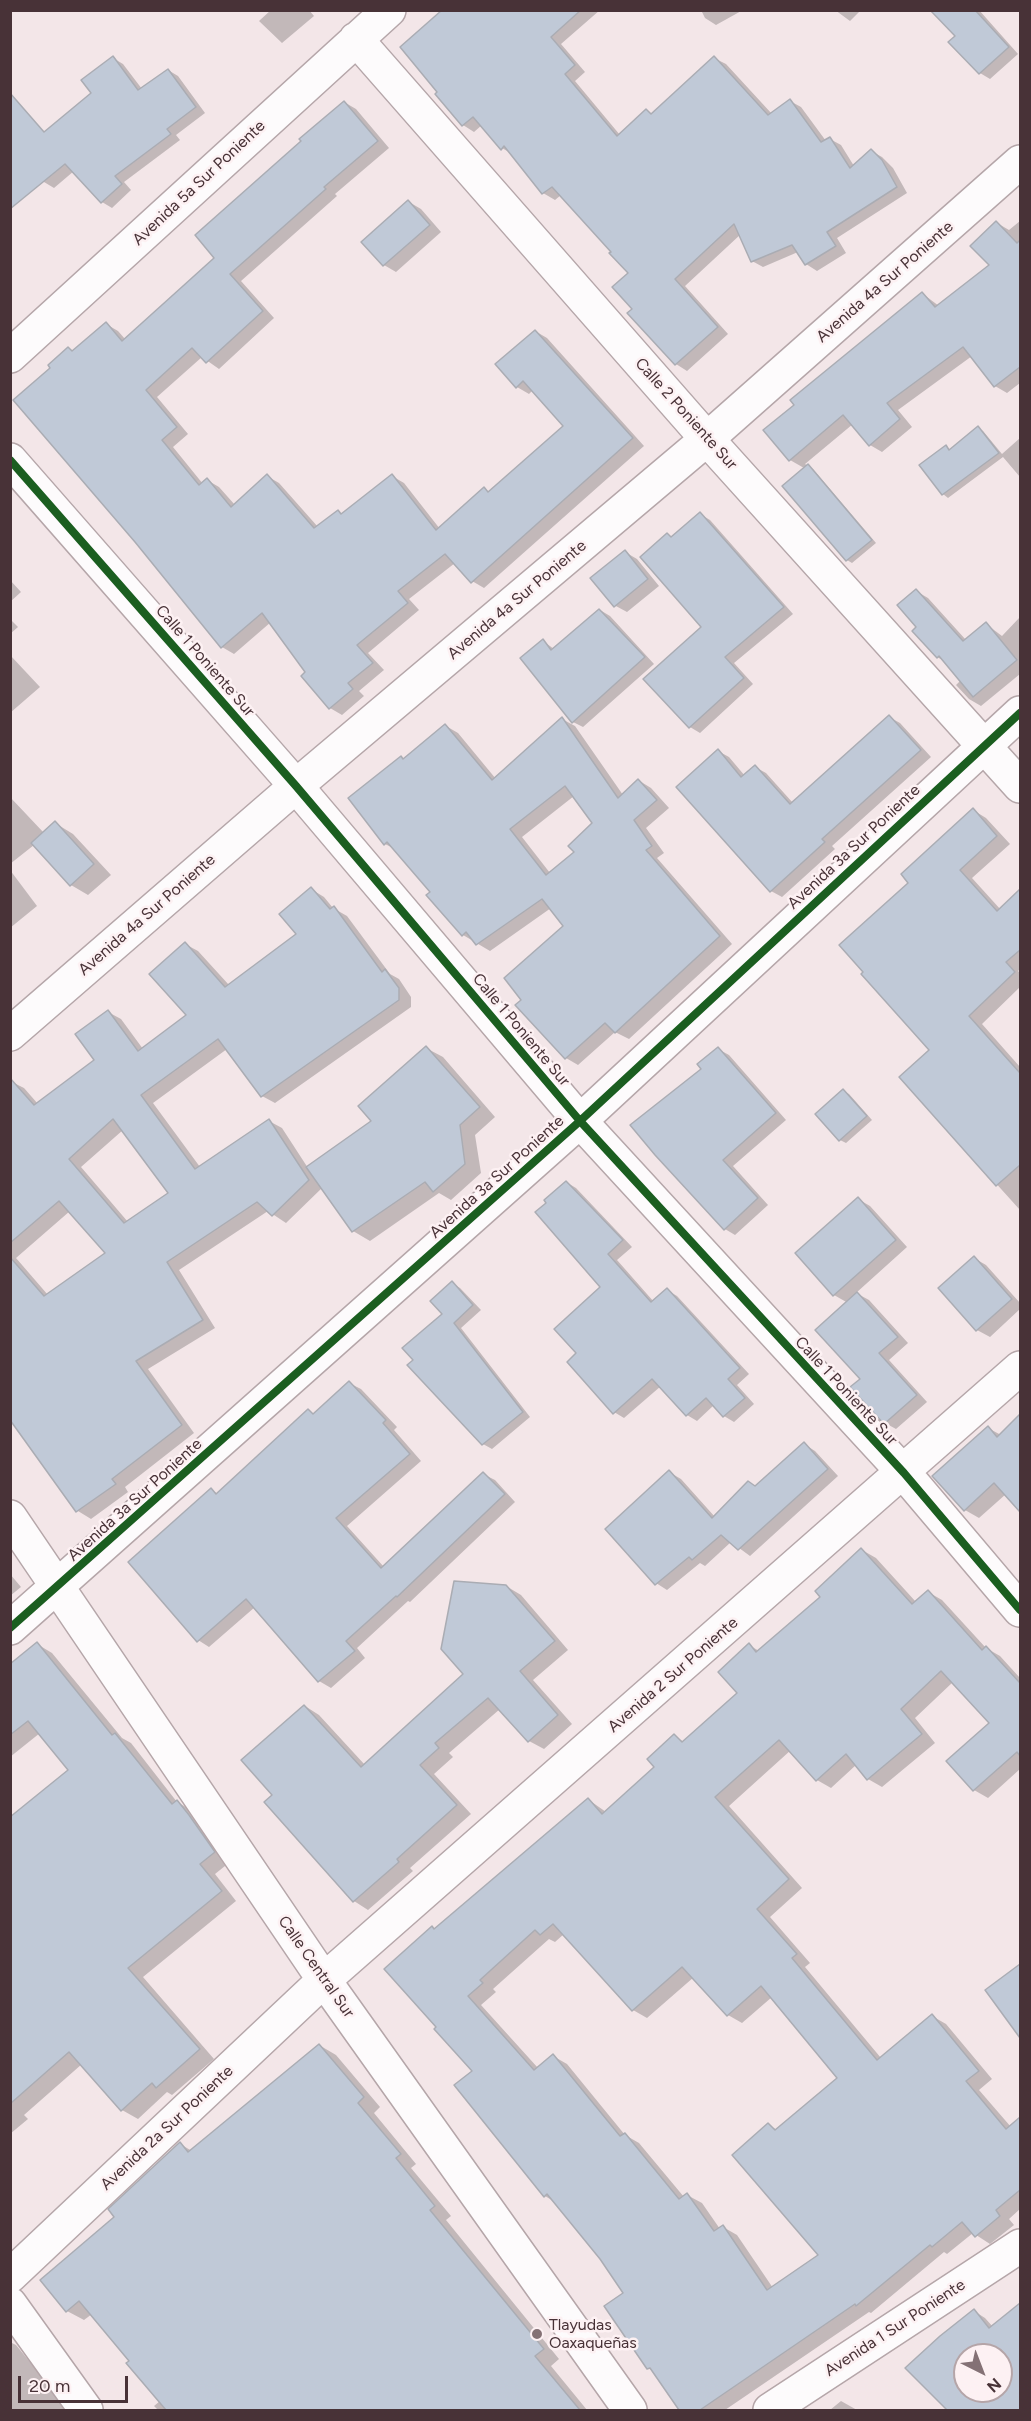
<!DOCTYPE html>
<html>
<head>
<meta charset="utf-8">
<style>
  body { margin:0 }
  #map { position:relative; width:1031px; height:2421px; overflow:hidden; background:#f3e6e8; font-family:Figtree,sans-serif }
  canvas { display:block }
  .frame { position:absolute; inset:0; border:12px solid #483237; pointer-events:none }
  .north { position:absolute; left:953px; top:2343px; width:60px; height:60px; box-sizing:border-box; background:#fdf1f3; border:2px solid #b5a5a8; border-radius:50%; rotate:138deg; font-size:16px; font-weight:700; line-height:24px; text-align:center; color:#483237 }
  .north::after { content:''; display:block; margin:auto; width:21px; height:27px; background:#847175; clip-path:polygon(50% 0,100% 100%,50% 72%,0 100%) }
  .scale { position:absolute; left:18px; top:2376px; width:110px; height:27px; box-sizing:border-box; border:3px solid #483237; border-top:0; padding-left:8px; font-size:18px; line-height:21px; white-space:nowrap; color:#483237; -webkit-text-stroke:4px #fdf1f3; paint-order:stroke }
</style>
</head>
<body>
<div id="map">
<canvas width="1031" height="2421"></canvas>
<div class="frame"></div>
<div class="north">N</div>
<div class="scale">20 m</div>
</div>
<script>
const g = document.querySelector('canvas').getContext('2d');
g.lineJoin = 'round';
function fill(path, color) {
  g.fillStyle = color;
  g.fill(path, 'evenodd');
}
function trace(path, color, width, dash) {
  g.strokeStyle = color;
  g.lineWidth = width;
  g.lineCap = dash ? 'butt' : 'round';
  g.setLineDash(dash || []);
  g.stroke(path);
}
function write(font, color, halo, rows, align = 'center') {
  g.font = font + ' Figtree,sans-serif';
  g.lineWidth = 5;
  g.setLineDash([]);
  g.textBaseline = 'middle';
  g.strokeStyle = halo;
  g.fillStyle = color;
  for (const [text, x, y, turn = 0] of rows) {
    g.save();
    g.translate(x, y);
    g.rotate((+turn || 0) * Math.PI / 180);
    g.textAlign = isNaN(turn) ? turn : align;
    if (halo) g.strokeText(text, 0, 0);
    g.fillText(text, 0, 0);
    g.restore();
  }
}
fill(new Path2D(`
  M271 10H309L314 16 282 43 259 21Z
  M445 10H600L561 44 585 72 575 81 620 135 646 111 653 114 714 58 726 64 772 114 790 101 801 107 826 141 830 139 841 145 854 166 871 151 882 157 893 168 907 193 837 238 846 253 817 271 806 264 798 252 763 267 752 261 741 234 685 286 728 334 687 371 676 364 634 309 630 273 613 252 561 195 555 200 543 193 514 155 502 148 482 125 474 132 463 125 437 94Z
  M701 10H743L716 25 705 18Z
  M835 10H861L850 21Z
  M932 10H979L1018 54 990 79 980 73 957 36Z
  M113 58 123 64 142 89 168 70 178 76 205 113 176 135 180 140 124 182 131 190 112 208 102 202 74 171 54 188 44 182 21 154 93 93Z
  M344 102 356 109 389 148 335 194 337 196 241 281 274 318 219 369 202 357 157 397 188 434 173 447 203 484 207 480 219 487 235 505 267 476 279 483 318 527 338 512 343 515 392 476 404 483 440 529 484 489 490 493 566 426 533 390 529 394 517 387 535 331 547 338 644 446 484 588 472 581 455 563 409 599 419 610 368 653 384 670 359 691 364 696 342 715 330 708 271 622 234 654 222 647 52 368 68 348 74 351 106 324 118 331 125 339 216 258Z
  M409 202 421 209 441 232 396 272 384 265Z
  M1020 221V383L1007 393 995 386 972 356 898 410 912 427 882 452 870 445 853 424 805 464 813 469 876 543 852 563 847 560 804 468 790 460 923 294 939 306 991 265 997 223 1009 230Z
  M978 428 983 431 1002 454 1020 438V477L1003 457 948 498 943 494 946 447 951 450Z
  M700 514 710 520 793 614 734 663 753 684 700 733 690 727 703 627 668 535 673 538Z
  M625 552 637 559 659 586 627 612 614 605Z
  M10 580 21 592 10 602Z
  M916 591 928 598 966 640 986 624 1002 636 1020 617V674L981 706 969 699 956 685 961 680 946 662 937 657 918 627Z
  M600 610 610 616 654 664 583 727 573 722 543 641 554 649Z
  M10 619 18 627 10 634Z
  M10 655 40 687 10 713Z
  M889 717 900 723 931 757 832 846 835 849 782 897 771 891 718 751 729 757 745 776 755 767 766 773 793 803Z
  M562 719 575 726 623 795 638 780 651 788 669 808 646 828 664 853 657 858 732 944 629 1039 615 1032 578 1065 566 1058 523 1000 565 926 551 908 490 951 463 935 428 896 432 892 395 849 385 844 405 760 446 726 458 733 496 779ZM574 796 594 824 576 853 550 873 522 837Z
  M10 797 44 833 55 823 73 834 111 875 88 895 71 885 34 845 10 864Z
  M973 810 986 818 1010 844 972 878 1001 910 1020 891V969L1018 971 1020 973V987L982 1024 1020 1067V1210L901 1078 931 1050 910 883Z
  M10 870 37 906 10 928Z
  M311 889 324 897 333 908 347 916 390 974 399 979 411 997V1007L275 1103 262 1096 227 1049 153 1103 200 1167 269 1121 282 1128 308 1168 373 1121 426 1048 443 1057 495 1117 475 1135 481 1173 451 1200 439 1193 370 1241 353 1231 323 1187 286 1223 268 1211 179 1270 215 1328 148 1369 194 1433 125 1487 128 1492 91 1519 78 1511 10 1419V1081L24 1088 38 1104 96 1060 108 1012 121 1019 143 1049 188 1016 185 944 198 951 229 985 298 934ZM123 1130 170 1194 128 1222 81 1167ZM70 1211 107 1253 48 1295 16 1258Z
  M718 1049 729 1055 786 1120 733 1166 768 1205 735 1235 725 1229 703 1069Z
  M843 1091 849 1094 872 1120 846 1143 840 1140 817 1114Z
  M566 1182 576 1188 632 1247 617 1260 654 1302 667 1290 677 1296 749 1374 737 1385 754 1404 734 1422 724 1416 714 1405 697 1421 687 1415 661 1386 624 1418 614 1412 579 1353 602 1287 548 1203Z
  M858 1199 870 1206 907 1247 856 1293 869 1300 908 1343 889 1360 927 1402 896 1429 885 1423 862 1379 848 1303 834 1295Z
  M974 1258 986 1265 1020 1303V1309L990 1337 977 1330Z
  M452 1283 460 1288 481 1310 461 1328 530 1417 492 1449 483 1444 410 1365 444 1314Z
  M349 1383 361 1389 397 1427 394 1430 421 1461 347 1526 384 1567 483 1474 495 1480 515 1502 410 1602 408 1601 357 1648 365 1658 331 1688 319 1681 255 1607 209 1647 198 1640 211 1490 218 1494 309 1411 315 1415Z
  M1020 1416V1510L1006 1494 979 1518 965 1510 988 1428 1001 1435Z
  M804 1444 815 1451 838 1476 750 1556 731 1542 705 1566 700 1563 667 1590 656 1583 669 1472 681 1479 715 1517 756 1487Z
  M862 1550 876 1558 916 1602 928 1592 942 1600 986 1648 1000 1656 1020 1678V1769L988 1798 974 1790 992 1723 953 1682 915 1718 935 1743 882 1787 868 1779 856 1765 831 1788 817 1780 791 1750 729 1806 802 1888 770 1917 810 1963 805 1967 881 2058 932 2016 946 2024 992 2079 979 2090 1011 2127 1020 2121V2209L1009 2219 1014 2225 990 2244 973 2233 947 2254 944 2252 871 2313 869 2312 725 2410H681L655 2372 648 2368 625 2293 601 2258 555 2202 545 2196 474 2071 435 1930 589 1800 606 1812 656 1767 674 1736 684 1742 739 1693 749 1645 759 1651 823 1597ZM564 1934 633 2010 647 2018 694 1977 728 2015 742 2023 772 1997 840 2078 777 2130 769 2125 820 2256 773 2288 737 2235 723 2227 720 2229 702 2203 687 2195 684 2197 639 2143 625 2135 567 2064 553 2056 538 2068 481 2005 496 1992 493 1989 549 1939 555 1942Z
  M10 1574 21 1587 10 1596Z
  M506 1586 521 1595 568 1650 533 1680 572 1724 544 1749 529 1741 500 1709 449 1753 453 1757 434 1774 471 1814 410 1868 413 1871 368 1910 354 1901 274 1795 305 1706 319 1715 365 1765 465 1675Z
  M37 1644 52 1653 122 1738 131 1743 177 1802 193 1811 230 1862 215 1874 236 1901 143 1977 214 2059 172 2095 167 2092 138 2119 122 2110 82 2064 24 2115 28 2119 10 2134V1815L13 1818 71 1770 40 1733 10 1757V1666Z
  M1020 1966V2033L987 1990Z
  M319 2045 336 2055 380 2107 374 2113 416 2164 411 2168 451 2216 446 2220 559 2359 551 2366 587 2410H158L154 2406 160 2401 92 2314 84 2320 67 2311 116 2217 180 2144 192 2151Z
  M1020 2305V2410H949L907 2368 974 2311 985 2318 993 2327ZM965 2355H1001V2391H965Z
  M10 2342 16 2345 69 2410H10Z
  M841 2401 857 2410H830Z`), '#0003');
const building = new Path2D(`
  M442 10H581L551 37 575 65 565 74 617 136 646 109 651 114 714 56 768 115 790 99 821 142 830 137 850 168 871 149 882 160 897 187 827 232 836 246 805 265 792 245 751 262 734 224 675 279 718 327 675 365 627 313 632 309 612 287 628 273 609 253 611 252 552 187 542 194 504 146 501 150 473 117 462 126 435 94 437 92 400 47Z
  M930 10H975L1009 47 979 74 948 42 955 36Z
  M113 56 138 90 168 69 196 107 167 129 171 134 115 176 122 184 101 203 65 164 10 209V93L44 132 91 93 81 80Z
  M344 101 378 141 324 187 326 189 230 274 263 311 206 363 192 348 146 390 177 427 162 440 199 485 207 478 231 507 267 474 314 528 338 510 341 514 392 474 436 530 484 487 488 492 563 426 523 381 516 388 495 364 535 330 633 438 471 583 445 554 398 591 408 603 357 645 373 663 348 683 353 689 329 709 301 676 305 672 262 613 221 648 135 542 13 400 50 368 48 365 68 347 72 351 106 322 122 341 214 258 195 235 301 141 299 139Z
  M408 200 430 225 383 266 361 242Z
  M996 221 1017 243 1020 240V367L994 387 963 347 887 403 900 419 869 446 843 415 789 461 763 430 794 405 790 400 922 292 935 307 989 265 970 246Z
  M978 426 999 453 942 495 919 465 946 445 949 450Z
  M808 464 872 540 846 561 782 486Z
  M700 512 784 607 725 657 744 678 689 728 643 679 701 627 640 557 667 533 671 537Z
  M625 550 648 579 614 607 590 578Z
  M916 589 963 641 986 622 1017 660 973 697 939 656 937 658 912 631 916 627 897 605Z
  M599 609 645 657 572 723 520 658 543 639 551 650Z
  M889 715 921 750 822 839 825 842 770 892 676 787 718 749 741 777 755 765 790 804Z
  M562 717 618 798 638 779 657 800 634 820 652 846 646 850 720 936 615 1033 605 1023 565 1059 515 1005 521 1000 504 978 563 926 542 899 476 945 466 932 462 936 426 895 430 892 387 842 384 845 348 798 401 756 403 759 445 724 492 780ZM565 786 592 823 568 846 574 852 546 875 510 829Z
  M973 808 997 836 960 870 997 911 1020 889V950L1006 962 1015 972 969 1016 1020 1073V1165L996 1186 899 1077 929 1050 861 974 863 972 839 945 908 883 901 874Z
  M55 821 94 864 70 886 31 843Z
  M311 887 330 909 334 906 382 972 385 969 399 988V1000L261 1097 218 1039 141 1095 195 1169 269 1119 309 1180 272 1216 257 1202 167 1262 203 1320 136 1361 182 1425 112 1479 116 1484 76 1512 10 1420V1257L44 1296 105 1253 59 1201 10 1243V1078L34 1105 94 1060 75 1034 108 1010 138 1051 186 1015 149 974 185 942 225 987 296 934 279 914ZM113 1119 168 1193 124 1223 69 1159Z
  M426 1046 480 1107 460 1125 465 1164 433 1192 425 1182 352 1232 306 1167 371 1121 358 1106Z
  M718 1047 776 1113 723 1160 758 1198 724 1230 655 1155 630 1125 701 1069 697 1064Z
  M843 1089 867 1116 839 1141 815 1114Z
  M566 1181 623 1240 608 1254 651 1302 667 1288 740 1368 728 1379 745 1398 723 1417 706 1398 686 1416 652 1379 613 1414 567 1362 576 1353 554 1329 600 1287 535 1212 546 1203 544 1200Z
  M858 1197 896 1240 833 1296 795 1253Z
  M974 1256 1012 1299 976 1331 938 1288Z
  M452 1281 473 1305 454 1323 523 1412 482 1445 407 1365 413 1360 402 1348 442 1314 430 1301Z
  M857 1292 898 1337 879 1353 917 1395 884 1424 850 1387 860 1379 815 1330Z
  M349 1381 386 1420 383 1423 410 1454 336 1518 381 1568 483 1472 505 1494 397 1597 396 1596 346 1641 355 1651 318 1682 246 1599 197 1642 128 1562 211 1488 216 1494 308 1409 313 1414Z
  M1020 1414V1512L994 1483 964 1511 932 1476 988 1426 997 1437Z
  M804 1442 828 1469 738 1550 721 1535 692 1560 689 1557 655 1585 605 1529 669 1470 712 1518 748 1481 755 1486Z
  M861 1548 912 1604 928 1590 982 1650 986 1646 1020 1683V1756L1017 1752 973 1791 946 1761 989 1723 941 1671 901 1709 922 1734 867 1780 846 1754 816 1781 779 1740 715 1797 789 1879 757 1909 797 1954 792 1958 877 2060 932 2014 979 2071 966 2081 1006 2129 1020 2117V2190L996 2210 1000 2216 975 2237 962 2222 932 2247 930 2245 856 2306 855 2304 700 2410H679L650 2368 647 2369 604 2306 623 2293 600 2259 547 2194 544 2197 454 2085 472 2071 434 2029 436 2027 384 1969 432 1926 434 1929 588 1798 602 1814 654 1767 647 1759 674 1734 682 1742 737 1693 718 1672 749 1643 756 1652 820 1597 815 1591ZM553 1924 632 2011 682 1967 727 2016 761 1986 837 2078 775 2130 768 2123 732 2155 818 2255 767 2290 723 2225 714 2231 687 2193 679 2199 625 2133 620 2136 553 2054 534 2070 468 1996 483 1983 480 1980 535 1930 540 1935Z
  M454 1581 506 1585 555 1641 520 1671 558 1715 528 1742 488 1698 435 1743 439 1748 420 1765 457 1805 397 1859 399 1862 353 1902 264 1802 272 1795 241 1760 304 1705 361 1767 463 1674 441 1649Z
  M37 1642 112 1735 115 1733 172 1804 177 1800 189 1815 215 1852 200 1864 222 1891 128 1968 200 2049 156 2088 152 2083 121 2111 69 2052 10 2104V1817L68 1770 28 1721 10 1735V1664Z
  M1020 1964V2038L985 1990Z
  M319 2044 364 2097 358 2103 401 2154 396 2158 435 2206 430 2210 544 2349 535 2356 580 2410H166L126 2363 129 2361 79 2301 66 2312 40 2280 114 2217 108 2209 180 2142 188 2152Z
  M1020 2303V2410H947L905 2368 940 2336 974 2309 989 2328ZM965 2355H1001V2391H965Z`);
fill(building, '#c0c9d7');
trace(building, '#aaacb3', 1.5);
const minor = new Path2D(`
  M356 39 707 439 1020 786
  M10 356 389 10
  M10 460 296 786 580 1121 904 1473 1020 1610
  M10 1034 296 786 707 439 1020 162
  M10 1517 324 1980 630 2410
  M10 1628 580 1121 1020 713
  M10 2276 324 1980 1020 1368
  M10 2304 86 2410
  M770 2410 1020 2246`);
trace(minor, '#b5a6a9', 36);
trace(minor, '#fdfbfc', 33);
trace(new Path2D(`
  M10 460 296 786 580 1121 904 1473 1020 1610
  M10 1628 580 1121 1020 713`), '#1b5e20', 8);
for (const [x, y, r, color] of [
  [537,2334,6,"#847175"]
]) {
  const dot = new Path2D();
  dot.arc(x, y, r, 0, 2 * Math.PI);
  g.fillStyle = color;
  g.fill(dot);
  trace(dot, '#fdf1f3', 2);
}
write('16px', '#483237', '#fdf1f3', [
  ["Avenida 5a Sur Poniente",199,183,-43],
  ["Avenida 4a Sur Poniente",885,282,-41],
  ["Calle 2 Poniente Sur",686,414,48],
  ["Avenida 4a Sur Poniente",517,600,-40],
  ["Calle 1 Poniente Sur",205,661,49],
  ["Avenida 3a Sur Poniente",854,847,-43],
  ["Avenida 4a Sur Poniente",147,915,-41],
  ["Calle 1 Poniente Sur",521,1030,50],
  ["Avenida 3a Sur Poniente",497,1177,-42],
  ["Calle 1 Poniente Sur",846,1391,47],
  ["Avenida 3a Sur Poniente",135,1500,-42],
  ["Avenida 2 Sur Poniente",673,1675,-41],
  ["Calle Central Sur",316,1967,55],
  ["Avenida 2a Sur Poniente",167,2128,-43],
  ["Avenida 1 Sur Poniente",895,2328,-33]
]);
write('16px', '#483237', '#fdf1f3', [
  ["Tlayudas",549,2325],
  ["Oaxaqueñas",549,2343]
], 'left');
</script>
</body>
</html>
